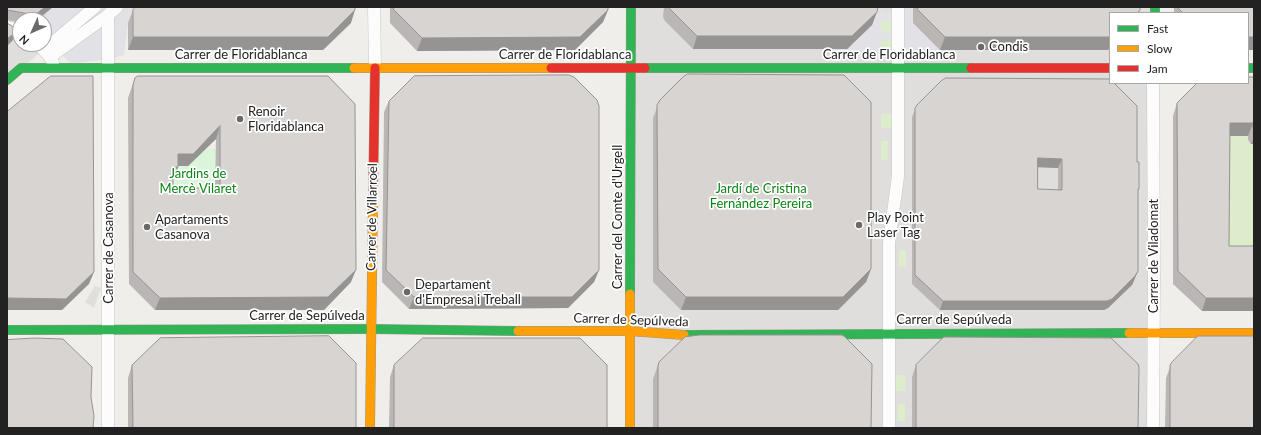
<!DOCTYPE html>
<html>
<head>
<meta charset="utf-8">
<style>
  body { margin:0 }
  #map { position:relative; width:1261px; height:435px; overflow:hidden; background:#f0eeeb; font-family:Lato,sans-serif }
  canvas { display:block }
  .frame { position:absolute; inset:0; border:8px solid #222; pointer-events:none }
  .legend { position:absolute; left:1109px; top:12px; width:140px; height:72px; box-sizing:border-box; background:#fff; border:1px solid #a7a7a7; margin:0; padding:5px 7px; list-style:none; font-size:12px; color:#222 }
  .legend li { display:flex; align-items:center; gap:8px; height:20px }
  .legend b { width:20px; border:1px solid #a7a7a7 }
  .north { position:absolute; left:12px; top:12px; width:40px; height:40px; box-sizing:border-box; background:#fff; border:1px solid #a7a7a7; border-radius:50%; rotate:225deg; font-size:11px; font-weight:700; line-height:16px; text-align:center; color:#222 }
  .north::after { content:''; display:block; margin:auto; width:14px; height:18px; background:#6a6968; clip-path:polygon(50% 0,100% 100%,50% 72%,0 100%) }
</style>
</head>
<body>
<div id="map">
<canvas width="1261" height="435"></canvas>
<div class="frame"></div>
<ul class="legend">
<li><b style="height:5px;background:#30b455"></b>Fast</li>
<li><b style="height:5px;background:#ff9f0a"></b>Slow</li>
<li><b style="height:5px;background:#e5322d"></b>Jam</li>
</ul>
<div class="north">N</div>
</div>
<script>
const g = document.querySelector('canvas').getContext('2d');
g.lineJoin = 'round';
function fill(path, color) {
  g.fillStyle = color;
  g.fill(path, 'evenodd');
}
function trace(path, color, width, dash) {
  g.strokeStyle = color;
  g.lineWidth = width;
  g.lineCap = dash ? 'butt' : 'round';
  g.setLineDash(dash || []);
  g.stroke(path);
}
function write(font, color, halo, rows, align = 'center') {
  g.font = font + ' Lato,sans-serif';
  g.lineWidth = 3.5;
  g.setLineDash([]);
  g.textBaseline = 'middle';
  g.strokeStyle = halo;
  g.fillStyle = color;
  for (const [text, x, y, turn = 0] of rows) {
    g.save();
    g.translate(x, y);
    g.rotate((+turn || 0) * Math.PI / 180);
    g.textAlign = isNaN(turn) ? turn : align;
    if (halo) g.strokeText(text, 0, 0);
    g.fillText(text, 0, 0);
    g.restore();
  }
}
fill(new Path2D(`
  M7 7H95L7 80ZM20 20H44V44H20Z
  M631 7H1155V13H1110V83H1153V428H630Z`), '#dfdedc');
fill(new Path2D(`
  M881 20 892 21V31H881Z
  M881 39 892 40 893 49H881Z
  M881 114H893V128H881Z
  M1225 136H1248V141L1254 144V256L1225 259Z
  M881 141H888V160H881Z
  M899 250H906V267H899Z
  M894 375H906L905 391H893Z
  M905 403V421H898V404Z`), '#ddeccb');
fill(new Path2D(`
  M206 149H216L215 200H169L174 166Z`), '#daf5da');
fill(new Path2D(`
  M95 286 101 288 94 308 85 302Z`), '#e0dfde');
fill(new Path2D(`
  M53 7H147L128 23 124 55 109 59 71 64 44 36V20H37Z
  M874 7H881V11L892 12V7H913V23L940 50 938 60 847 59V49L872 25ZM881 21H892V31H881ZM881 40H892V49H881Z`), '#e2e1e5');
const street = new Path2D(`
  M374 7 375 68
  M7 27 20 30
  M38 44 50 57 53 63
  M51 44 95 7
  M50 57 108 15
  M108 428V15L117 7
  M889 428V243L898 176V7
  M1153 428 1154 279 1153 83`);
const fast = new Path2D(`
  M1155 7V13
  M645 68H971
  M1248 68H1254
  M7 80 21 68H354
  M630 294 631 7
  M7 330 370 329 518 331
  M684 335 1129 333`);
const slow = new Path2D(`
  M354 68H551
  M518 331H630L684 335
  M1129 333H1254
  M370 428 373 199
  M630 428V294`);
const jam = new Path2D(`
  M551 68H645
  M971 68H1110
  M373 199 375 68`);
trace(street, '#c9c8c7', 13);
trace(fast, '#999a82', 10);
trace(slow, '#999a82', 10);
trace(jam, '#999a82', 10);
trace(street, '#fdfcfc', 12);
trace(fast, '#30b455', 9);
trace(slow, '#ff9f0a', 9);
trace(jam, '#e5322d', 9);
fill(new Path2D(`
  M7 7H53L37 20H20V22L7 20Z
  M390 7H608V10L603 22 575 50 417 51 390 23Z
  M664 7H878L872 25 847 49H693L665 21 663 17Z
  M913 7H1140V10L1139 13H1110L1108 50H940L913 23Z
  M1174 7H1254V50H1248V13H1174Z
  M133 10 351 23 323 50H128V23Z
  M328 76 351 282 324 310H155L129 284 128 98 135 78ZM216 139 215 188H173V179H174L178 166H188Z
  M1254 77V144H1251L1248 140V136H1230L1229 246H1254V311H1202L1173 284V116L1177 103Z
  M660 100 871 269 866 282 838 310H681L653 282V118Z
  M389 101 599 270 594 282 568 308 409 309 382 282 384 112Z
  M917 105 1137 162 1139 189 1138 192V271L1132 285 1108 308 1104 310H940L912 284V117ZM1038 167 1058 168V190L1038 189Z
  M659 362 871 428H653V379Z
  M1172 362 1254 428H1165L1166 378Z
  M132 365 356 428H128V378Z
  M394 365 607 428H389L390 377Z
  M916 365 1138 428H912V377Z`), '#b9b6b5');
fill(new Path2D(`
  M45 7H53L37 20H33L35 15Z
  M355 10 351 23 323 50H128L133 37Z
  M608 10 603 22 575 50 417 51 422 38Z
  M877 12 872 25 847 49H693L697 36Z
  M17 31 13 40 7 46V39Z
  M945 37H1110V48L1108 50H940Z
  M1248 37H1254V50H1248Z
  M1230 123H1253L1248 136H1225Z
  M220 126 216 139 188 166H174L178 154Z
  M1254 137V144H1251Z
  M1038 158 1062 159 1058 168 1034 167Z
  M173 167H178L174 179H169Z
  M871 269 866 282 838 310H681L686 297Z
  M356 270 351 282 324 310H155L160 298Z
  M599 270 594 282 568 308 409 309 414 297Z
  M1138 271 1132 285 1108 308 1104 310H940L943 301Z
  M94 272 89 284 62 310H7V298Z
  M1206 298H1254V311H1202Z`), '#969493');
const building = new Path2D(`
  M7 7H45L35 15 7 10Z
  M136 7H355V10L328 37H133V10Z
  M394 7H608V10L580 37 422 38 394 10Z
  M669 7H878L877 12 852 36H697L670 9Z
  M918 7H1140V10L1137 13H1110V37H945L918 10Z
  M1179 7H1254V37H1248V13H1183L1179 9Z
  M7 23 12 26 17 31 7 39Z
  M688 74 844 75 871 102V269L843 297H686L658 269 657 105 660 100 683 77Z
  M569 75 574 77 597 100 599 106V270L572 297H414L386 270 389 101 414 76Z
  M51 76H93L94 272 66 299 7 298V112Z
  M138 76H328L355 104 356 270 328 297 160 298 133 272V85L135 78ZM220 126V188H173V167H178V154H193Z
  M1248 77H1254V129L1253 128V123H1230L1229 246H1254V298H1206L1178 271 1177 103 1197 83H1248Z
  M946 78 1110 79V83H1114L1137 106V162H1139V189H1138V271L1135 276 1112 299 1107 301H943L915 275V108L917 105 941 81ZM1038 158 1062 159V190L1038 189Z
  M700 335H842L845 337 872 364 871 428H658V366L659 362 685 337Z
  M329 336 356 363V428H133L132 365 160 338Z
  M1198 336H1254V428H1170V365L1172 362Z
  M944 337 1111 338 1138 364 1139 367 1138 428H916V365Z
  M35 338 63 339 92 367 91 397 94 416 93 428H7V340Z
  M423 338H580L607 365V428H394V365Z`);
fill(building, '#d7d4d2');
trace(building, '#969493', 1);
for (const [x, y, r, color] of [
  [981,47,4,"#6a6968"],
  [240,119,4,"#6a6968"],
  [859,225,4,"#6a6968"],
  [147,227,4,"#6a6968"],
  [407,292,4,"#6a6968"]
]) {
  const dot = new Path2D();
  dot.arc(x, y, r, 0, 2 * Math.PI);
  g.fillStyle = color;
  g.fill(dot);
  trace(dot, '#fff', 1.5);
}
write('13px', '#222', '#fff', [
  ["Condis",989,47],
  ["Renoir",248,112],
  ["Floridablanca",248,127],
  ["Play Point",867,218],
  ["Laser Tag",867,233],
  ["Apartaments",155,220],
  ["Casanova",155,235],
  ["Departament",415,285],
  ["d'Empresa i Treball",415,300]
], 'left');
write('13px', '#222', '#fff', [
  ["Carrer de Floridablanca",241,55],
  ["Carrer de Floridablanca",565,55],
  ["Carrer de Floridablanca",889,55],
  ["Carrer de Villarroel",372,217,-89],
  ["Carrer del Comte d'Urgell",618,217,-90],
  ["Carrer de Casanova",109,248,-90],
  ["Carrer de Viladomat",1154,256,-90],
  ["Carrer de Sepúlveda",307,316],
  ["Carrer de Sepúlveda",631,320,2],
  ["Carrer de Sepúlveda",954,320]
]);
write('13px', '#0c8416', '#fff', [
  ["Jardins de",198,174],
  ["Mercè Vilaret",198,189],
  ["Jardí de Cristina",761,189],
  ["Fernández Pereira",761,204]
]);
</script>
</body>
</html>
